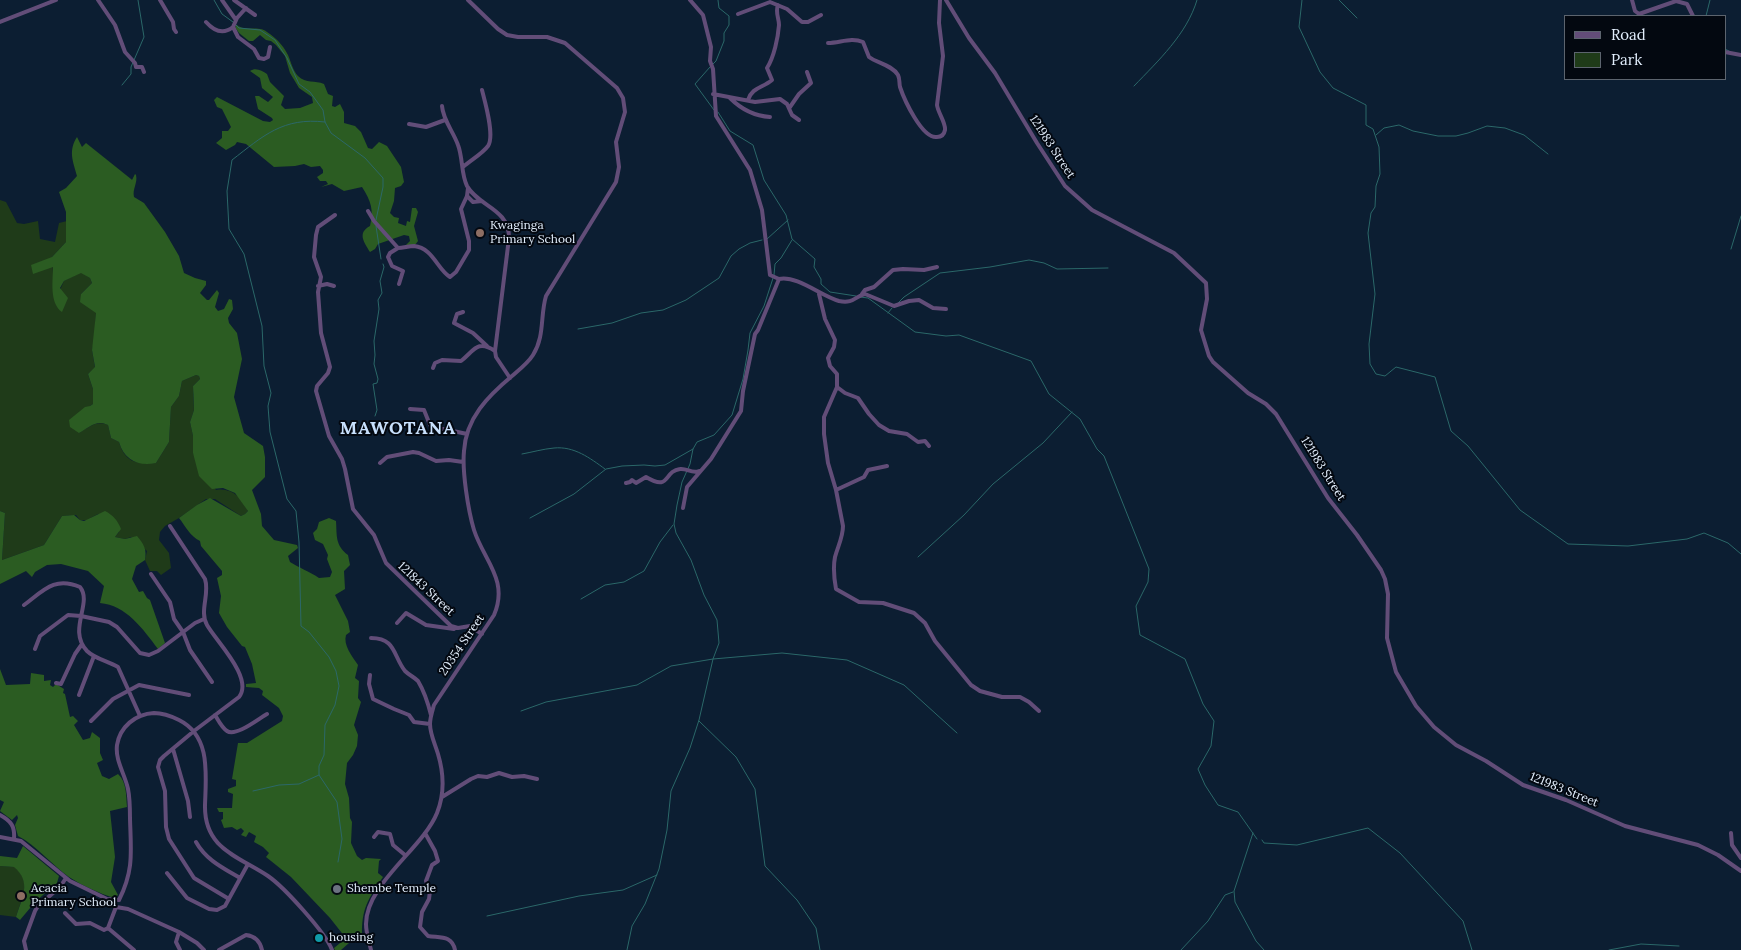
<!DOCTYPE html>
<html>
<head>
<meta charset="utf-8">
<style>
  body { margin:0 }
  #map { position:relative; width:1741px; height:950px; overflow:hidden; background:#0c1e32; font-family:Lora,serif }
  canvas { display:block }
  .legend { position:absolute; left:1564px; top:15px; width:162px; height:65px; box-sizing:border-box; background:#030810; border:1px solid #5c646e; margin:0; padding:6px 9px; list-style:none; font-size:15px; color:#e2eefc }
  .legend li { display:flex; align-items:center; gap:10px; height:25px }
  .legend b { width:25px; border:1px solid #5c646e }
</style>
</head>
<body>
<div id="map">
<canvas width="1741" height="950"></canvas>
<ul class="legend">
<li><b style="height:6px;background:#624d78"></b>Road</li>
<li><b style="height:14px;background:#1f3b19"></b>Park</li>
</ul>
</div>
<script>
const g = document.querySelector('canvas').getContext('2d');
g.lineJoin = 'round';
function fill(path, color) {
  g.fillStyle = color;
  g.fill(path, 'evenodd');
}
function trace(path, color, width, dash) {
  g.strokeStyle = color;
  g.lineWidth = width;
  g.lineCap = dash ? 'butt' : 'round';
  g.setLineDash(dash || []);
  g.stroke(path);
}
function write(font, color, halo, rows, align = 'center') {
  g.font = font + ' Lora,serif';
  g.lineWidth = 4;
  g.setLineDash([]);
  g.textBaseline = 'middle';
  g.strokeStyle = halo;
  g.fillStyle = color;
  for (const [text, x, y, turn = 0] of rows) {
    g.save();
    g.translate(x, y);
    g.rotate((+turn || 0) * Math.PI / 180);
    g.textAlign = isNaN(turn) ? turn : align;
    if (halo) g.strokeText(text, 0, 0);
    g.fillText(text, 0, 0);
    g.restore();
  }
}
fill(new Path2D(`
  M0 200 6 202 17 223 24 224 38 221 40 239 55 242 59 223 67 221 66 242 52 257C54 272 52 287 55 301L64 281 81 272 90 278 92 283 81 294 96 312 95 339 92 350 95 368 88 374 93 389V404L90 406 79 433C89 427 97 420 108 425L111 438 119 442C125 463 137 464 156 463L169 442 171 407 179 396 182 381 196 375 199 376 200 379 193 386V393L194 410 190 422 193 436V453L216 490C231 487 243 498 248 511L245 514 241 516 215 499H206L179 518 165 526 160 532 159 540 169 553 171 568 161 575 157 571H150L145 560 147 551 131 537 125 539 115 537 119 532 98 514 87 520H80L76 515 62 516 44 545 2 560 5 513 0 511Z
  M0 866 15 867C32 882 22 897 16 917L0 915Z`), '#1f3b19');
fill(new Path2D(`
  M237 25C245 32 259 25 267 32 276 38 283 45 288 55 291 62 293 71 298 76 306 84 315 80 324 84L328 94 333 96 332 106 335 107 340 104 344 112V123L355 126 361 132 368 148 372 149 379 142 387 146 401 167 404 182 401 186 395 188 394 201 390 213 394 217 399 218 398 223 406 226 407 221 410 222 412 208H416L418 212 414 226 418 241 415 245H406L410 241 409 236 404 235 378 244 375 249 370 252C364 242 357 233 370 226 374 210 371 201 362 187L344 191 332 184 321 187 328 184 326 181H320L317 177 323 173V170L320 166 311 167 304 164 295 166 274 167 246 144 237 142 235 145 226 150 216 143 222 138V131H228L231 127 222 109 217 107 214 100 217 97 263 121 270 122 273 120 272 118 258 109 255 96H259L268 102 273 97 262 88 260 78 250 71C256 67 262 71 267 74L270 82 284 96 281 105 285 109 300 108 313 103 312 97 299 88 290 73 285 56 276 45 271 41 266 40 260 35 253 41H249L239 33 235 27Z
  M77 137 82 147 86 143 131 179 132 180 135 174 136 175C138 183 132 189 134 197L144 203 165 232 179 256 184 273 195 278 206 281V285L200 293 207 300H209L217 290 219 293 215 307 218 311 224 309 229 299 232 300 233 309 228 318 229 323 237 333 242 359 234 397 244 433 263 446 265 457V477L252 490 261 514 262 526 274 540 297 545 298 548 288 556 290 562C299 568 309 571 319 578L330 577 332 572 327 559 328 555 323 544 315 540 313 533 317 529 319 522 329 518 336 521C337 536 335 545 348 555L350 565 344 571 345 589 335 595 348 621 350 632 346 635C343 645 352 656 358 665L355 678 359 681 358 698 361 702 354 725 358 735 357 746 353 755 347 763 345 784 349 798 350 818 352 822 351 843 357 856 362 860 366 858 381 859 379 861 378 873 383 877C368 899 361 909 362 937L349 943 341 950H335L334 948 345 939V937L330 918 291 877 266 857 269 853 263 847 254 842 256 836 249 832 246 837 241 835 244 831 241 828 237 830 232 827 224 828 221 820 223 819V812H219L217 808H232L233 794 228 792V789L236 786V780L232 779 238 743H247L282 721 283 716 279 708 262 695 263 691 259 688 246 687V684L256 683 252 664 245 647 242 646 227 627 219 613 221 596 217 578 222 575V571L201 546 200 541C190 536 186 527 179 518L197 505 210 498 241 516 245 514 248 511 235 493 223 488 212 489 199 476 193 453V436L190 422 194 410 193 386 200 379 199 376 196 375 182 381 179 396 171 407 169 442 156 463C139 467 124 460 119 442L111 438 108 425C97 419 89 427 79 433L70 427 69 420 85 407 90 406 93 404V389L88 374 95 367 92 350 96 313 80 302 81 294 92 283 90 278 81 273 64 281 60 288 68 298 62 312C49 303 53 280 53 267L33 274 31 265 52 257 66 242V212L59 192 66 188 77 176C73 161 68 151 77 137Z
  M0 511 5 513 2 560 44 545 62 516 74 515 80 520 84 521 105 511C113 515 118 521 121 529L115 537 125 539 137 536C144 544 147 550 145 560L136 566 132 579 139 592 143 591 147 598 150 600 165 643 158 649C143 629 126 605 100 603L104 586 88 571 61 564 47 565 35 572 32 577 26 571 0 584Z
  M0 669 6 685 30 684 31 673 44 675V681L51 680 50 685 53 687 56 684 64 689 63 693 65 694 70 717 73 716 78 721 74 725 83 740 90 738 92 732 100 738V753L103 760 97 763 102 776 109 779 118 774C127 782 126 796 127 807L110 811 115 857 111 882 118 895 114 898C99 893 83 886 69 877 51 864 37 846 18 836L15 825 18 818 17 815 12 820 0 811 4 802 0 800Z
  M23 846 59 876 57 883 36 901 20 920 16 917C22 898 32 882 14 867L0 866V856L17 858Z`), '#2b5c22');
trace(new Path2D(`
  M214 0 222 14 233 22
  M1302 0 1299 27 1320 72 1333 88 1366 105V125L1373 129 1379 147 1380 174 1376 186 1375 207 1371 213 1368 233 1375 294 1369 344 1370 364 1376 374 1385 376 1396 367 1435 377 1451 431 1468 446 1520 510 1568 544 1628 546 1687 539 1704 533 1728 543 1741 554
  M1339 0 1357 18
  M1706 16 1710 0
  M236 25 239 28 260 30 275 40 287 58 299 84 310 92 323 110 325 122 331 133 365 158 383 178V187L376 220
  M1725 49 1729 51
  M713 64 716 61 724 41V33L729 25V16L719 8 718 0
  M710 67 695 84 714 110
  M122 85 131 74V67L144 37 138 0
  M1134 86C1158 61 1187 34 1197 0
  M718 112 730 131 753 145 764 180 786 215 792 239 815 259 814 267 821 279V284L830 292 856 296
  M325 122C283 117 263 136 232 160L227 191 229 229 244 254 262 326 264 366 271 393 268 406 270 432 287 499 296 511 299 542 301 626 309 632 329 657 336 671 339 686 335 705 325 725 324 755 319 766V775L337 802 342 839 338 862
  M1376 135 1384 128 1399 125 1413 131 1438 136H1456L1468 133 1487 126 1505 128 1524 135 1548 154
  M376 226 381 259
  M767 239 788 220
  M1731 249 1741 216
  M860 297 868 298 915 332 946 336 959 335 1031 361 1049 394 1080 419 1097 449 1104 456 1149 569 1148 582 1136 606 1140 635 1185 659 1203 704 1214 721 1211 746 1198 769 1205 785 1218 805 1238 812 1257 839
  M897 304 904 297 940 273 990 267 1029 260 1044 263 1057 269 1108 268
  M888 313 892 308
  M578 329 612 323 641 313 663 310 686 300 719 278 731 256 739 249 750 243 762 240
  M375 416 377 410 373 384 377 383 378 379 374 364 375 355 374 341 379 309 378 300 382 293 380 281 384 267 383 264
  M522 454C533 452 543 449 554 448 574 446 590 458 605 469
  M530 518 574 494 606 469 622 466 644 465 655 466 665 465 693 449
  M918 557 964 515 993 484 1043 443 1072 412
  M581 599 605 585 624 582 644 571 660 542 673 525
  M521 711 546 702 637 685 671 666 713 659 782 653 847 660 904 685 957 733
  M699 721 736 757 755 789 765 866 797 900 816 928 820 950
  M253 791 279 785 299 784 319 775
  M1253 833 1234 891 1235 902 1256 941 1264 950
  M1262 840 1264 843 1297 845 1368 828 1400 853 1463 921 1472 950
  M487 916 579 896 623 890 657 875
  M627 950 632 926 645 904 659 869 667 830 671 791 690 748 699 720 713 659 719 643 717 620 704 595 691 560 676 533 674 524 677 505 682 482 690 464 693 449 697 442 714 435 732 415 743 379 748 350 750 333 764 306 774 275 775 264 781 258 792 240
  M1181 950 1208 921 1225 895 1233 892
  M1609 950 1641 944 1679 946`), '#2b6869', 1);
trace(new Path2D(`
  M98 0 115 25 125 52 135 63 136 67H142L144 72
  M160 0 173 22 174 29 176 32
  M222 0 236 20
  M234 0 255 15
  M690 0 703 15 711 47 710 61 713 69 716 116 750 170 762 210 770 275 779 279
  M946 0 969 38 995 73 1037 143 1065 186 1092 210 1174 253 1206 283 1207 299 1201 330 1209 356 1213 362 1248 393 1266 404 1276 414 1328 498 1357 535 1381 570 1385 579 1388 594 1387 638 1396 672 1416 706 1434 727 1456 745 1486 761 1523 785 1566 800 1625 826 1698 845 1718 855 1741 871
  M1632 0 1635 11 1639 14 1676 1 1687 4 1693 16
  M738 14 770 2 787 9 802 22H808L821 15
  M0 22 56 0
  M206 22C214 31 223 35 233 27L237 18 246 8
  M233 27 238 37 254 49 259 58 264 59 268 57 270 47
  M828 43C840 43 851 37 863 42L869 57C877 63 892 65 898 75 900 79 899 83 900 87 904 99 922 139 937 137 941 137 944 135 945 130 946 123 938 113 937 105L943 56 939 23 940 0
  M1725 52 1741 55
  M713 94 755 102 780 99 787 104 792 115 799 120
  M730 98C741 109 754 116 770 117
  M748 100C752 87 763 88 772 80L767 68C774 57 778 38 779 25 779 18 775 12 778 5
  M442 106C443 120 453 131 458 145 463 158 461 174 467 186 479 207 509 208 509 238L495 351 496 357 510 378
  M790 107 799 94 811 83 807 72
  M409 124 426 127 445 120
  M463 167C471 160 482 154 488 146 495 136 485 102 482 90
  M467 196 473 202 482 201
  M368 211 374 221 398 248C403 248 409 246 414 246 433 248 437 269 450 277L456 272 469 250V241L461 209 467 196 468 188
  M335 215 318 227 316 235 314 257 321 277 318 292 321 333 330 367 328 373 317 386 316 391 329 436 342 459 345 469 353 509 374 535 386 563 451 626 458 628 470 626 482 634
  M398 248 390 253 388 257 392 266 403 271 399 284
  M779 279C797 275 821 296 839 301 854 304 855 296 865 294L894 306 909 301 919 300 933 308 946 309
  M318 286 327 284 334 286
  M819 294 825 319 835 340 834 347 828 358 830 366 837 374V387L824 417V434L828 463 836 490 843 526C843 537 838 546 835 557 833 567 834 578 836 589L859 602 883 603 914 613 925 623 935 641 971 685 980 691 1002 697H1020L1029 702 1039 711
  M862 294 865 290 874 287 893 270 903 269 924 270 937 267
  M463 312 457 314 454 323 473 333 487 346
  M433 368 435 363 442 360 461 361C474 351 477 339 495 351
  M837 387 845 393 858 398 869 414 879 425 889 431 907 434 918 442 925 441 929 446
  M410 409 424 410 430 425 434 429H444L467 434
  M380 463 387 457 413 452 419 453 436 461 449 460 463 462
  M626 483 630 482 632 480 636 483 646 477C671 492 663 471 680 469 687 468 692 474 699 471
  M836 490 864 477 868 470 887 466
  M683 508 687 487 711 459 741 411 743 391 755 334 758 330 779 279
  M170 526 205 579C210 594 199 611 207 625 216 641 254 678 239 697L194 731 164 756 160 760 158 767 165 791 166 827 169 839 194 878 229 899
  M151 574 170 602 174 619 183 632 190 650 212 682
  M24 605C43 591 54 576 80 587 93 603 67 630 87 651 95 659 108 661 118 667L140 716
  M397 623 406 613 426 625 454 629
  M371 638C396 638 393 656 405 671 409 675 414 677 418 681 424 691 428 703 431 715
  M35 649 40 636 68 615 81 616 109 622 117 627 140 653 149 655 158 651 195 623 204 619
  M370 675 369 684 373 699 394 709 409 715 414 722 430 724
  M56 683 61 684 75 654 82 644
  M79 695 94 656
  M215 715C218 720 222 728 227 731 236 737 258 719 267 714
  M91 721 113 699 139 685 189 695
  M173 749 188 801 190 817
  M442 797 471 779 478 776 487 777 499 773 512 777 524 776 537 779
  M0 815C11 821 15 826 14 839
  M425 833 435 851 438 861 432 865 426 881 430 891 429 899 422 912 420 927 428 936C440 938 452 935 455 950
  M1731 833 1732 845 1741 858
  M0 837 21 841 70 881 107 899 119 900
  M374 837 378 832 390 834 393 845 405 855
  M196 842C206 860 223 868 240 878
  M167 873 187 898 209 909 217 910 225 906 248 864
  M108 900 116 907 128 909 179 932 197 943 204 950
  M119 900C134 870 131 852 130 819 130 809 130 799 128 789 125 774 115 761 117 745 120 727 135 714 154 713 163 713 171 716 179 720 211 736 206 774 205 805 204 849 238 856 268 876 284 887 326 933 332 950
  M65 913 76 924 90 923 104 930 108 928 116 907
  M108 928 134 950
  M179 932 176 942 180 950
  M26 950 24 941 35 911 38 906 60 887 66 878
  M219 950 246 935C255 936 260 941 262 950
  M371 950C369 941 366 933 366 924 366 884 423 848 437 813 445 793 444 774 438 754 435 744 430 734 430 724 430 718 432 712 434 705L494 615C509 580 484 561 474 530 468 510 462 471 464 451 466 418 488 396 512 376 519 370 528 363 533 355 545 336 540 316 546 296L616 182 619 167 616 142 625 112 623 98 617 88 565 43 547 37H518L507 35 498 29 468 0`), '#624d78', 4);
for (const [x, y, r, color] of [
  [480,233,5,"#8d6e63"],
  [337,889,5,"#6b7280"],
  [21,896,5,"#8d6e63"],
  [319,938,5,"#0f9aa8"]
]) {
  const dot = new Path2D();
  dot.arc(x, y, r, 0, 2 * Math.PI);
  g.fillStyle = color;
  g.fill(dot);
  trace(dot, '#030810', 2);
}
write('12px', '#e2eefc', '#030810', [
  ["121983 Street",1052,147,57],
  ["121983 Street",1323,469,58],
  ["121843 Street",426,589,43],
  ["20354 Street",462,645,-56],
  ["121983 Street",1564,790,22]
]);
write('12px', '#e2eefc', '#030810', [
  ["Kwaginga",490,226],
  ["Primary School",490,240],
  ["Acacia",31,889],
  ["Primary School",31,903],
  ["Shembe Temple",347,889],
  ["housing",329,938]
], 'left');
g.letterSpacing = '1px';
write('bold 18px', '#c8e0fc', '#030810', [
  ["MAWOTANA",398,429]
]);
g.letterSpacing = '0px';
</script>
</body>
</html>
